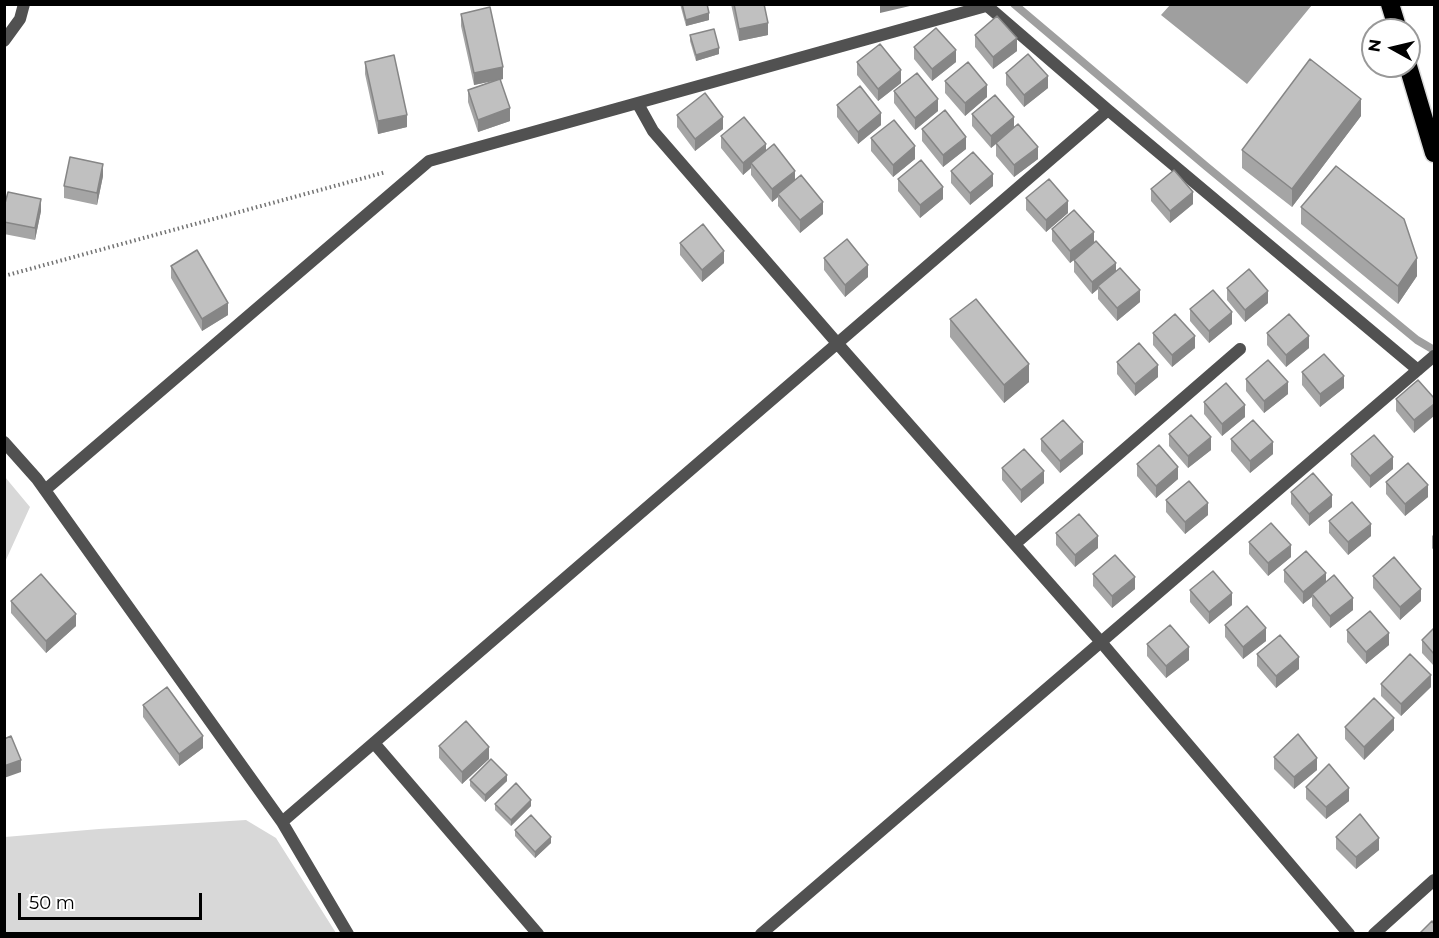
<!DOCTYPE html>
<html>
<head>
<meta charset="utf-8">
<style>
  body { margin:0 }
  #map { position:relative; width:1439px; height:938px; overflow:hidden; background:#fff; font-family:Montserrat,sans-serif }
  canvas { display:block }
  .frame { position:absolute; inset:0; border:6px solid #000; pointer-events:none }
  .north { position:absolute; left:1361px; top:18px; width:60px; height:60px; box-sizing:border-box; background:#fff; border:2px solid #999; border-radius:50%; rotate:278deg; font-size:16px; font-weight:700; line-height:24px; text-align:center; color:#000 }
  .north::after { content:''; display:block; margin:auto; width:21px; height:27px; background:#000; clip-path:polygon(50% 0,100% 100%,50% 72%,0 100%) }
  .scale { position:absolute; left:18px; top:893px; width:184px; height:27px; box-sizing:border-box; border:3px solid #000; border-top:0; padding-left:8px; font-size:18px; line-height:21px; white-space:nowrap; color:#000; -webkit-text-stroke:4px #fff; paint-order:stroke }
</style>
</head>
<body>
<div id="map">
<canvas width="1439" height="938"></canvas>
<div class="frame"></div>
<div class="north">N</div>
<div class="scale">50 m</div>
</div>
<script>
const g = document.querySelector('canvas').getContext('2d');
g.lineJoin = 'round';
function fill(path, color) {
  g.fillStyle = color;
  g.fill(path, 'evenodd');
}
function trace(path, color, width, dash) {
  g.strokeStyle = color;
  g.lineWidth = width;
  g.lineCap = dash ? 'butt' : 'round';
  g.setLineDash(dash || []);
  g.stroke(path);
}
fill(new Path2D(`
  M5 477 30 507 5 562Z
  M246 820 276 838 336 933H5V837L99 829Z`), '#d8d8d8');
fill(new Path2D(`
  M1170 5V4L1312 5 1247 84 1161 15Z`), '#9f9f9f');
trace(new Path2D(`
  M1014 4 1207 167 1417 340 1434 350`), '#9f9f9f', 8);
const highway = new Path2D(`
  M1390 4 1398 30
  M1408 66 1434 153`);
trace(highway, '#dbdbdb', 21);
trace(new Path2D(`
  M4 276 386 172`), '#737373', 4, [1.5, 3]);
trace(new Path2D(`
  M985 4 1108 110 1418 370
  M4 41 20 19 24 4
  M638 104 653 131 837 343 1101 642 1349 934
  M4 442 37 479 282 822 348 934
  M45 490 429 161 986 6
  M1015 544 1240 349
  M374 743 538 934
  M282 822 1108 110
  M761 934 1434 356
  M1374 934 1434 880`), '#515151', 12);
trace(highway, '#000', 18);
fill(new Path2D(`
  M680 4H707L709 20 686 26Z
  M731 4H764L768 35 739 41Z
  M461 14 503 79 500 80 510 121 478 132 468 102V90L492 81 474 85 461 26Z
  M690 35 719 54 696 61 690 41Z
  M975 35 1017 51 993 69 975 47Z
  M914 47 956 62 932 81 914 59Z
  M365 62 407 127 378 134 365 74Z
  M857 62 901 83 878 101 857 75Z
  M1006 73 1048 88 1024 107 1006 85Z
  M945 81 987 97 965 116 945 93Z
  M894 91 938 111 915 130 894 103Z
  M837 105 881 125 858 144 837 117Z
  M972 114 1014 128 1038 159 1014 177 996 156V144L991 148 972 126Z
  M677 115 723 129 695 151 677 127Z
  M1361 116 1292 207 1242 168V150Z
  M922 129 966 149 943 167 922 141Z
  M721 136 766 151 795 179 823 214 800 233 778 206V197L772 202 751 175V168L743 175 721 148Z
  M871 138 915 159 893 177 871 151Z
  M951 171 993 186 970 205 951 183Z
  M103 176 97 205 64 198V186Z
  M898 179 943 199 920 218 898 191Z
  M1151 189 1193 204 1170 223 1151 201Z
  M1026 198 1068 213 1046 232 1026 210Z
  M4 207 41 211 35 240 4 234Z
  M1301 207 1417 276 1398 304 1301 224Z
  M1052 229 1094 243 1140 302 1117 321 1098 299V289L1092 294 1074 272V260L1070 263 1052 241Z
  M680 243 724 263 702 282 680 255Z
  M824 258 868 277 845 297 824 270Z
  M171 266 228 315 202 331 171 278Z
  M1227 288 1268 303 1245 322 1227 300Z
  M1190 309 1232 324 1209 343 1190 321Z
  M950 319 1029 382 1004 403 950 337Z
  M1153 333 1195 348 1172 367 1153 345Z
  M1267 333 1309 348 1286 367 1267 345Z
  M1117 362 1158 377 1135 396 1117 374Z
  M1302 372 1344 388 1320 407 1302 385Z
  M1246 379 1288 394 1264 413 1246 391Z
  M1434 398 1414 433 1396 411V399Z
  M1204 402 1245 417 1222 436 1204 414Z
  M1169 434 1211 450 1188 468 1169 446Z
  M1041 439 1083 454 1060 473 1041 451Z
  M1231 439 1273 454 1250 473 1231 451Z
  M1351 454 1393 469 1370 488 1351 466Z
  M1137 464 1178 479 1156 498 1137 476Z
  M1002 468 1044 483 1021 503 1002 480Z
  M1386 482 1428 497 1405 516 1386 494Z
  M1291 492 1332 507 1309 526 1291 504Z
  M1166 500 1208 515 1185 534 1166 512Z
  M1329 521 1371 536 1348 555 1329 533Z
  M1056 533 1098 548 1075 567 1056 545Z
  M1434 534V551L1432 548V536Z
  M1249 542 1291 557 1268 576 1249 554Z
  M1284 570 1326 582 1353 610 1330 628 1312 606V597L1303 604 1284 582Z
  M1093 574 1135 589 1112 608 1093 586Z
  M1373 576 1421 601 1400 620 1373 588Z
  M1190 590 1232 605 1209 624 1190 602Z
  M11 601 76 626 46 653 11 613Z
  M1225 625 1266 641 1243 659 1225 637Z
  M1434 628V666L1422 653V640Z
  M1347 630 1389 645 1366 664 1347 642Z
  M1147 644 1189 660 1166 678 1147 656Z
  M1257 654 1299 669 1276 688 1257 666Z
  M1381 684 1431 687 1401 716 1381 696Z
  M143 705 203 748 179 766 143 717Z
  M1345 727 1394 730 1364 760 1345 739Z
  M439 746 489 759 462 784 439 758Z
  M1274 757 1317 770 1294 789 1274 769Z
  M470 780 507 781 485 802 470 786Z
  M1306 787 1349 801 1326 819 1306 799Z
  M495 804 531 806 511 826 495 810Z
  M515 830 551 843 535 858 515 836Z
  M1336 837 1379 850 1356 869 1336 849Z`), '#a5a5a5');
fill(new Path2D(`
  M880 4H910V6L880 13Z
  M709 13V20L686 26V20Z
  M768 23V35L739 41V29Z
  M1017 38V51L993 69V57Z
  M719 48V54L696 61V55Z
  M956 50V62L932 81V69Z
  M503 67V79L474 85V73Z
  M901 70V83L878 101V89Z
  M1048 76V88L1024 107V95Z
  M987 85V97L965 116V103Z
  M938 99V111L915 130V118Z
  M1361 99V116L1292 207V189Z
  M510 108V121L478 132V120Z
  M881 113V125L858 144V132Z
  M407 115V127L378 134V121Z
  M723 117V129L695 151V139Z
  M1014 117V129L991 148V136Z
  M966 137V149L943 167V155Z
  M766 144V156L751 163V168L743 175V163Z
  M915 146V159L893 177V165Z
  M1038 147V159L1014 177V165Z
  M103 164V176L97 205V193Z
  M795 171V183L778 194V197L772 202V189Z
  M993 174V186L970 205V193Z
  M943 187V199L920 218V205Z
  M1193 192V204L1170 223V211Z
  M41 199V211L35 240V228Z
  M1068 201V213L1046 232V220Z
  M823 202V214L800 233V220Z
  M1094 232V244L1070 263V251Z
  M724 251V263L702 282V270Z
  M1417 258V276L1398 304V286Z
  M1116 263V275L1098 286V289L1092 294V282Z
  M868 265V277L845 297V285Z
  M1140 290V302L1117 321V308Z
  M1268 291V303L1245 322V310Z
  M228 303V315L202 331V319Z
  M1232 312V324L1209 343V331Z
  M1195 336V348L1172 367V355Z
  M1309 336V348L1286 367V355Z
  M1029 364V382L1004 403V385Z
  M1158 365V377L1135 396V384Z
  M1344 376V388L1320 407V394Z
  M1288 382V394L1264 413V401Z
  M1434 404V416L1414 433V420Z
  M1245 405V417L1222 436V424Z
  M1211 437V450L1188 468V456Z
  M1083 442V454L1060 473V461Z
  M1273 442V454L1250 473V461Z
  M1393 457V469L1370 488V476Z
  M1178 467V479L1156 498V486Z
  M1044 471V483L1021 503V490Z
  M1428 485V497L1405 516V504Z
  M1332 495V507L1309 526V514Z
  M1208 503V515L1185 534V522Z
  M1371 524V536L1348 555V542Z
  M1098 536V548L1075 567V555Z
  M1291 545V557L1268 576V563Z
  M1326 573V585L1312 594V597L1303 604V592Z
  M1135 577V589L1112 608V596Z
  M1421 589V601L1400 620V607Z
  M1232 593V605L1209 624V612Z
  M1353 598V610L1330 628V616Z
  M76 614V626L46 653V641Z
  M1266 628V641L1243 659V647Z
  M1389 633V645L1366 664V652Z
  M1189 647V660L1166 678V666Z
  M1299 657V669L1276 688V676Z
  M1431 675V687L1401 716V704Z
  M1394 718V730L1364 760V747Z
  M203 736V748L179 766V754Z
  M489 747V759L462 784V772Z
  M1317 758V770L1294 789V777Z
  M21 760V772L4 778V766Z
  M507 775V781L485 802V795Z
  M1349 788V801L1326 819V807Z
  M531 800V806L511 826V820Z
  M551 837V843L535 858V852Z
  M1379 838V850L1356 869V857Z`), '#868686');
const building = new Path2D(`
  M682 4H707L709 13 686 20Z
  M734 4H764L768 23 739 29Z
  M490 7 503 67 474 73 461 14Z
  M997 16 1017 38 993 57 975 35Z
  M936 28 956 50 932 69 914 47Z
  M714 29 719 48 696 55 690 35Z
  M880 44 901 70 878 89 857 62Z
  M1028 54 1048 76 1024 95 1006 73Z
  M394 55 407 115 378 121 365 62Z
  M1310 59 1361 99 1292 189 1242 150Z
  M968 62 987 85 965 103 945 81Z
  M917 73 938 99 915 118 894 91Z
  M500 79 510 108 478 120 468 90Z
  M860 86 881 113 858 132 837 105Z
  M705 93 723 117 695 139 677 115Z
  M995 95 1014 117 991 136 972 114Z
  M945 110 966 137 943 155 922 129Z
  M744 117 766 144 743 163 721 136Z
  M894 120 915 146 893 165 871 138Z
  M1018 124 1038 147 1014 165 996 143Z
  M774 144 795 171 772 189 751 163Z
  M973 152 993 174 970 193 951 171Z
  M70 157 103 164 97 193 64 186Z
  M921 160 943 187 920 205 898 179Z
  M1336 166 1404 219 1417 258 1398 286 1301 207Z
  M1174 170 1193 192 1170 211 1151 189Z
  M801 175 823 202 800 220 778 194Z
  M1049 179 1068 201 1046 220 1026 198Z
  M8 192 41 199 35 228 4 222V207Z
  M1074 210 1094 232 1070 251 1052 229Z
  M703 224 724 251 702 270 680 243Z
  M847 239 868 265 845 285 824 258Z
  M1096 241 1116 263 1092 282 1074 260Z
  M197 250 228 303 202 319 171 266Z
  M1120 268 1140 290 1117 308 1098 286Z
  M1249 269 1268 291 1245 310 1227 288Z
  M1213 290 1232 312 1209 331 1190 309Z
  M976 299 1029 364 1004 385 950 319Z
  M1175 314 1195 336 1172 355 1153 333Z
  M1289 314 1309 336 1286 355 1267 333Z
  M1139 343 1158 365 1135 384 1117 362Z
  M1324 354 1344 376 1320 394 1302 372Z
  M1268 360 1288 382 1264 401 1246 379Z
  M1418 380 1434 398V404L1414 420 1396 399Z
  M1226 383 1245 405 1222 424 1204 402Z
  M1191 415 1211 437 1188 456 1169 434Z
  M1063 420 1083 442 1060 461 1041 439Z
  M1253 420 1273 442 1250 461 1231 439Z
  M1374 435 1393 457 1370 476 1351 454Z
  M1159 445 1178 467 1156 486 1137 464Z
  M1024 449 1044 471 1021 490 1002 468Z
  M1408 463 1428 485 1405 504 1386 482Z
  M1313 473 1332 495 1309 514 1291 492Z
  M1189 481 1208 503 1185 522 1166 500Z
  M1352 502 1371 524 1348 542 1329 521Z
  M1079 514 1098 536 1075 555 1056 533Z
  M1271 523 1291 545 1268 563 1249 542Z
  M1306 551 1326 573 1303 592 1284 570Z
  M1115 555 1135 577 1112 596 1093 574Z
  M1394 557 1421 589 1400 607 1373 576Z
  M1213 571 1232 593 1209 612 1190 590Z
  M41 574 76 614 46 641 11 601Z
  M1334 575 1353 598 1330 616 1312 594Z
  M1247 606 1266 628 1243 647 1225 625Z
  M1370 611 1389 633 1366 652 1347 630Z
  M1170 625 1189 647 1166 666 1147 644Z
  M1434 628V654L1422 640Z
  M1280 635 1299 657 1276 676 1257 654Z
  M1410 654 1431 675 1401 704 1381 684Z
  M167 687 203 736 179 754 143 705Z
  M1374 698 1394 718 1364 747 1345 727Z
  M466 721 489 747 462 772 439 746Z
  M1298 734 1317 758 1294 777 1274 757Z
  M11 736 21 760 4 766V739Z
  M491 759 507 775 485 795 470 780Z
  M1329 764 1349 788 1326 807 1306 787Z
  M516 783 531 800 511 820 495 804Z
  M1360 814 1379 838 1356 857 1336 837Z
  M531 815 551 837 535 852 515 830Z
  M1432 921 1434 924V933H1420Z`);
fill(building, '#c0c0c0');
trace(building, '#868686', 1.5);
</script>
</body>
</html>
